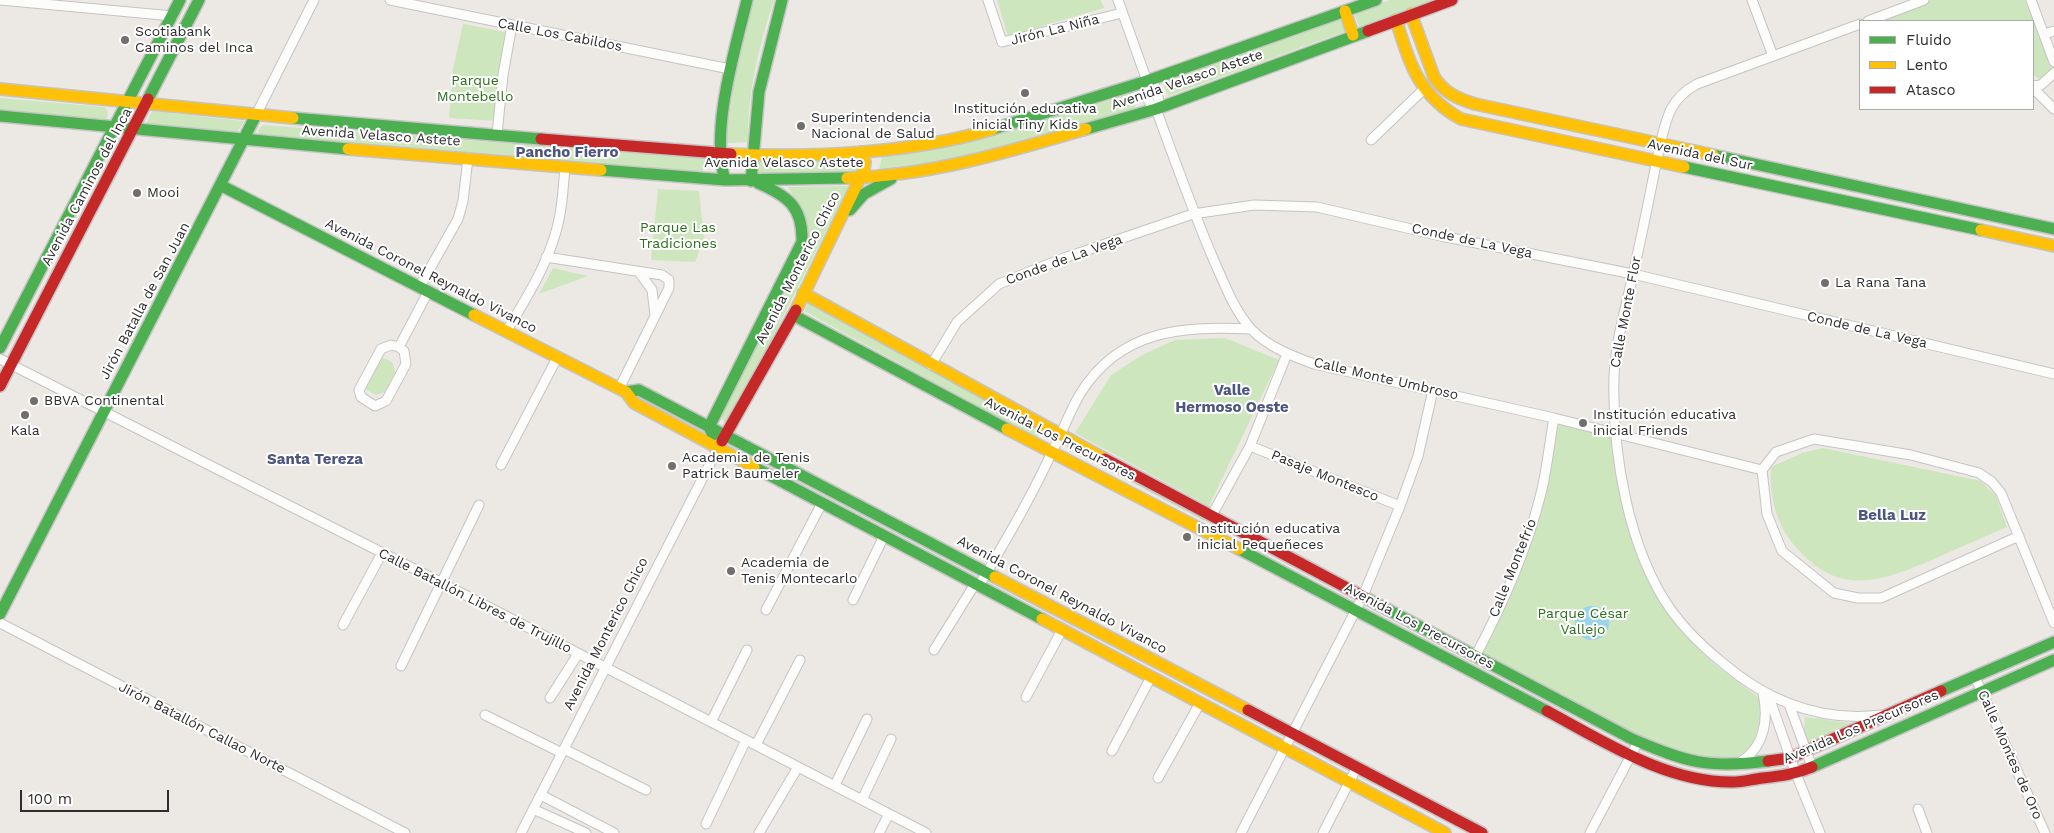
<!DOCTYPE html>
<html>
<head>
<meta charset="utf-8">
<style>
  body { margin:0 }
  #map { position:relative; width:2054px; height:833px; overflow:hidden; background:#ece8e4; font-family:"Work Sans",sans-serif }
  canvas { display:block }
  .legend { position:absolute; left:1859px; top:20px; width:175px; height:90px; box-sizing:border-box; background:#fff; border:1px solid #ababab; margin:0; padding:6px 9px; list-style:none; font-size:15px; color:#2e2e2e }
  .legend li { display:flex; align-items:center; gap:10px; height:25px }
  .legend b { width:25px; border:1px solid #ababab }
  .scale { position:absolute; left:20px; top:790px; width:149px; height:22px; box-sizing:border-box; border:2px solid #2e2e2e; border-top:0; padding-left:6px; font-size:15px; line-height:18px; white-space:nowrap; color:#2e2e2e; -webkit-text-stroke:4px #fff; paint-order:stroke }
</style>
</head>
<body>
<div id="map">
<canvas width="2054" height="833"></canvas>
<ul class="legend">
<li><b style="height:6px;background:#4caf50"></b>Fluido</li>
<li><b style="height:6px;background:#ffc107"></b>Lento</li>
<li><b style="height:6px;background:#c62828"></b>Atasco</li>
</ul>
<div class="scale">100 m</div>
</div>
<script>
const g = document.querySelector('canvas').getContext('2d');
g.lineJoin = 'round';
function fill(path, color) {
  g.fillStyle = color;
  g.fill(path, 'evenodd');
}
function trace(path, color, width, dash) {
  g.strokeStyle = color;
  g.lineWidth = width;
  g.lineCap = dash ? 'butt' : 'round';
  g.setLineDash(dash || []);
  g.stroke(path);
}
function write(font, color, halo, rows, align = 'center') {
  g.font = font + ' "Work Sans",sans-serif';
  g.lineWidth = 4;
  g.setLineDash([]);
  g.textBaseline = 'middle';
  g.strokeStyle = halo;
  g.fillStyle = color;
  for (const [text, x, y, turn = 0] of rows) {
    g.save();
    g.translate(x, y);
    g.rotate((+turn || 0) * Math.PI / 180);
    g.textAlign = isNaN(turn) ? turn : align;
    if (halo) g.strokeText(text, 0, 0);
    g.fillText(text, 0, 0);
    g.restore();
  }
}
fill(new Path2D(`
  M754 0H774C759 46 747 93 748 142L726 143 735 72Z
  M997 0H1101L1104 8 1008 36Z
  M1390 0H1438L1359 27 1354 12Z
  M1930 0H2025L2051 68 2042 80 2033 75V21H1872Z
  M1341 18 1346 31 1168 96 1163 83Z
  M463 24 510 33 498 121 449 118 453 69Z
  M1132 94 1136 109 980 155 878 174 882 156 978 139Z
  M0 98 105 107 108 113 107 120 101 122 0 113Z
  M152 111 244 121 236 134 146 124Z
  M263 125 706 158 702 173 260 137 258 130Z
  M856 158 860 161 859 170 853 173 758 174V162L763 160Z
  M849 186 730 422 725 423 721 416 799 261 804 217 788 187Z
  M658 189 699 191 704 239 695 262 651 260Z
  M553 268 588 276 539 294Z
  M808 303 1041 431 1037 438 804 311Z
  M1225 338 1279 360 1209 506 1075 433 1111 375 1142 355 1175 340Z
  M382 358C392 360 394 363 395 373L385 392 376 395 365 389 379 359Z
  M1559 424 1611 436C1623 514 1640 593 1699 650 1717 668 1739 682 1759 698 1763 712 1760 724 1755 738 1751 750 1735 761 1722 760 1690 759 1657 743 1628 730 1578 708 1530 682 1481 656L1522 564Z
  M1074 445 1207 518 1204 521 1071 450Z
  M1823 448 1981 481 1996 496 2007 527C1983 537 1959 548 1934 559 1880 582 1838 598 1794 545 1776 524 1769 495 1771 467L1802 453Z
  M1805 717 1865 725 1809 745 1804 730Z`), '#cee6be');
fill(new Path2D(`
  M1575 623a17 17 0 1 1 34 0a17 17 0 1 1-34 0Z`), '#99d6ec');
const street = new Path2D(`
  M0 0 173 16
  M390 0 730 69
  M988 0 1002 42 1122 13
  M1118 0 1147 81C1144 92 1147 103 1156 109 1175 161 1193 212 1215 263 1225 285 1234 310 1251 329 1268 347 1292 356 1314 364L1554 418 1762 470
  M1752 0 1773 56
  M2031 0 2054 62
  M1868 21 1924 0
  M1860 24 1697 84C1670 99 1667 116 1660 145 1651 188 1643 231 1633 274 1626 308 1615 343 1614 378 1612 452 1628 549 1671 610 1686 631 1704 648 1724 664 1769 702 1821 722 1881 715
  M2044 34 2054 31
  M1147 81 1155 86 1159 101 1156 109
  M2033 86 2041 85 2054 73
  M2033 88 2054 109
  M256 115 314 0
  M497 134 503 75 512 25
  M1371 140 1423 90
  M546 257 662 275 669 280V288L619 389
  M639 272 652 290 655 315
  M419 288 458 219 463 201 468 158
  M506 332C524 302 545 269 555 235 562 213 563 190 565 167
  M391 345 399 347 404 351 406 364 386 401 375 406 361 397 359 390 381 349Z
  M399 347 428 292
  M0 359 442 583 926 833
  M931 365 957 322 999 284 1064 258 1193 214 1254 205 1317 207 1441 236 1633 274 2054 374
  M1250 446 1400 506
  M501 465 557 358
  M1212 515 1250 446 1287 354
  M2019 536 1881 598H1858L1834 593 1782 551 1767 514 1762 470 1776 452 1814 439 1911 455 1979 473 1992 482 2001 493 2054 623
  M979 586C1004 543 1031 498 1052 452 1062 433 1069 413 1080 394 1120 329 1183 326 1251 329
  M853 600 884 536
  M766 610 822 503
  M0 623 405 833
  M343 625 382 553
  M934 650 975 584
  M1475 657C1502 606 1526 553 1540 497 1547 472 1549 444 1554 418
  M401 666 479 505
  M1975 677 2045 833
  M1026 697 1062 630
  M1769 697 1796 774 1820 833
  M550 698 578 654
  M1789 704 1812 767
  M485 715 562 753
  M711 722 747 650
  M756 745 800 660
  M564 749 646 790
  M1112 751 1151 677
  M1737 764C1764 749 1769 721 1763 693
  M1158 778 1200 703
  M835 785 867 719
  M541 795 614 833
  M862 800 891 739
  M533 809 586 833
  M1918 809 1927 833
  M706 824 746 740
  M521 833 718 448
  M759 833 798 767
  M879 833 889 814
  M1241 833 1363 596 1400 506 1418 456 1433 390
  M1323 833 1357 767
  M1590 833 1638 742`);
const fast = new Path2D(`
  M148 99 199 0
  M0 116 348 149
  M293 118 541 139
  M993 129 1147 81 1376 0
  M1086 129 1156 109 1368 31
  M1713 155 2054 229
  M1684 167 1981 230
  M601 170 725 180 847 178
  M725 180C710 131 735 50 747 0
  M751 181 759 92 782 0
  M222 186 474 315
  M850 210 864 194 891 179
  M793 315 1007 429
  M0 348 180 0
  M626 392 639 390 995 577
  M713 435 709 427 802 242C803 207 788 196 758 183
  M754 467 1042 619
  M1239 549 1547 711
  M1364 597 1632 739C1687 762 1707 769 1768 761
  M0 614 256 115
  M1941 691 2054 642
  M1812 767 2054 660`);
const slow = new Path2D(`
  M1345 11 1353 35
  M1411 14 1434 77C1445 93 1456 98 1475 104L1713 155
  M1396 20C1410 64 1418 95 1461 119L1684 167
  M0 89 293 118
  M348 149 601 170
  M731 154C814 158 914 153 993 129
  M847 178C929 176 1008 152 1086 129
  M1981 230 2054 246
  M803 293 1105 459
  M796 310 864 170 865 162 860 152
  M474 315 626 392 634 403 754 467
  M1007 429 1239 549
  M995 577 1248 710
  M1042 619 1445 833`);
const jam = new Path2D(`
  M1368 31 1452 0
  M541 139 731 154
  M0 386 148 99
  M722 441 796 310
  M1105 459 1364 597
  M1248 710 1482 833
  M1547 711C1603 741 1667 783 1733 782 1743 782 1753 779 1763 778 1781 776 1796 774 1812 767
  M1768 761 1790 758 1941 691`);
trace(street, '#c5c4c5', 11);
trace(fast, '#c5c4c5', 14);
trace(slow, '#c5c4c5', 14);
trace(jam, '#c5c4c5', 14);
trace(street, '#fcfcfb', 9);
trace(fast, '#4caf50', 11);
trace(slow, '#ffc107', 11);
trace(jam, '#c62828', 11);
for (const [x, y, r, color] of [
  [125,40,5,"#706f6e"],
  [1025,93,5,"#706f6e"],
  [801,126,5,"#706f6e"],
  [137,193,5,"#706f6e"],
  [1825,283,5,"#706f6e"],
  [34,401,5,"#706f6e"],
  [25,415,5,"#706f6e"],
  [1583,423,5,"#706f6e"],
  [672,466,5,"#706f6e"],
  [1187,537,5,"#706f6e"],
  [731,571,5,"#706f6e"]
]) {
  const dot = new Path2D();
  dot.arc(x, y, r, 0, 2 * Math.PI);
  g.fillStyle = color;
  g.fill(dot);
  trace(dot, '#fff', 2);
}
write('14px', '#2e2e2e', '#fff', [
  ["Jirón La Niña",1055,30,-14],
  ["Calle Los Cabildos",560,35,11],
  ["Avenida Velasco Astete",1187,80,-19],
  ["Avenida Velasco Astete",381,136,4],
  ["Avenida del Sur",1700,155,12],
  ["Avenida Velasco Astete",784,163],
  ["Avenida Caminos del Inca",87,187,-62],
  ["Conde de La Vega",1472,241,12],
  ["Conde de La Vega",1064,260,-20],
  ["Avenida Monterico Chico",798,268,-63],
  ["Avenida Coronel Reynaldo Vivanco",431,276,27],
  ["Jirón Batalla de San Juan",145,301,-62],
  ["Calle Monte Flor",1626,312,-79],
  ["Conde de La Vega",1867,330,13],
  ["Calle Monte Umbroso",1386,379,13],
  ["Avenida Los Precursores",1060,439,27],
  ["Pasaje Montesco",1325,476,22],
  ["Calle Montefrío",1513,568,-68],
  ["Avenida Coronel Reynaldo Vivanco",1062,595,28],
  ["Calle Batallón Libres de Trujillo",475,601,27],
  ["Avenida Los Precursores",1419,626,28],
  ["Avenida Monterico Chico",606,634,-63],
  ["Avenida Los Precursores",1861,727,-23],
  ["Jirón Batallón Callao Norte",202,728,27],
  ["Calle Montes de Oro",2010,755,66]
]);
write('14px', '#2e2e2e', '#fff', [
  ["Scotiabank",135,32],
  ["Caminos del Inca",135,48],
  ["Institución educativa",1025,109,"center"],
  ["inicial Tiny Kids",1025,125,"center"],
  ["Superintendencia",811,118],
  ["Nacional de Salud",811,134],
  ["Mooi",147,193],
  ["La Rana Tana",1835,283],
  ["BBVA Continental",44,401],
  ["Institución educativa",1593,415],
  ["inicial Friends",1593,431],
  ["Kala",25,431,"center"],
  ["Academia de Tenis",682,458],
  ["Patrick Baumeler",682,474],
  ["Institución educativa",1197,529],
  ["inicial Pequeñeces",1197,545],
  ["Academia de",741,563],
  ["Tenis Montecarlo",741,579]
], 'left');
write('14px', '#2c6e1b', '#fff', [
  ["Parque",475,81],
  ["Montebello",475,97],
  ["Parque Las",678,228],
  ["Tradiciones",678,244],
  ["Parque César",1583,614],
  ["Vallejo",1583,630]
]);
write('bold 15px', '#4d5680', '#fff', [
  ["Pancho Fierro",567,153],
  ["Valle",1232,391],
  ["Hermoso Oeste",1232,408],
  ["Santa Tereza",315,460],
  ["Bella Luz",1892,516]
]);
</script>
</body>
</html>
